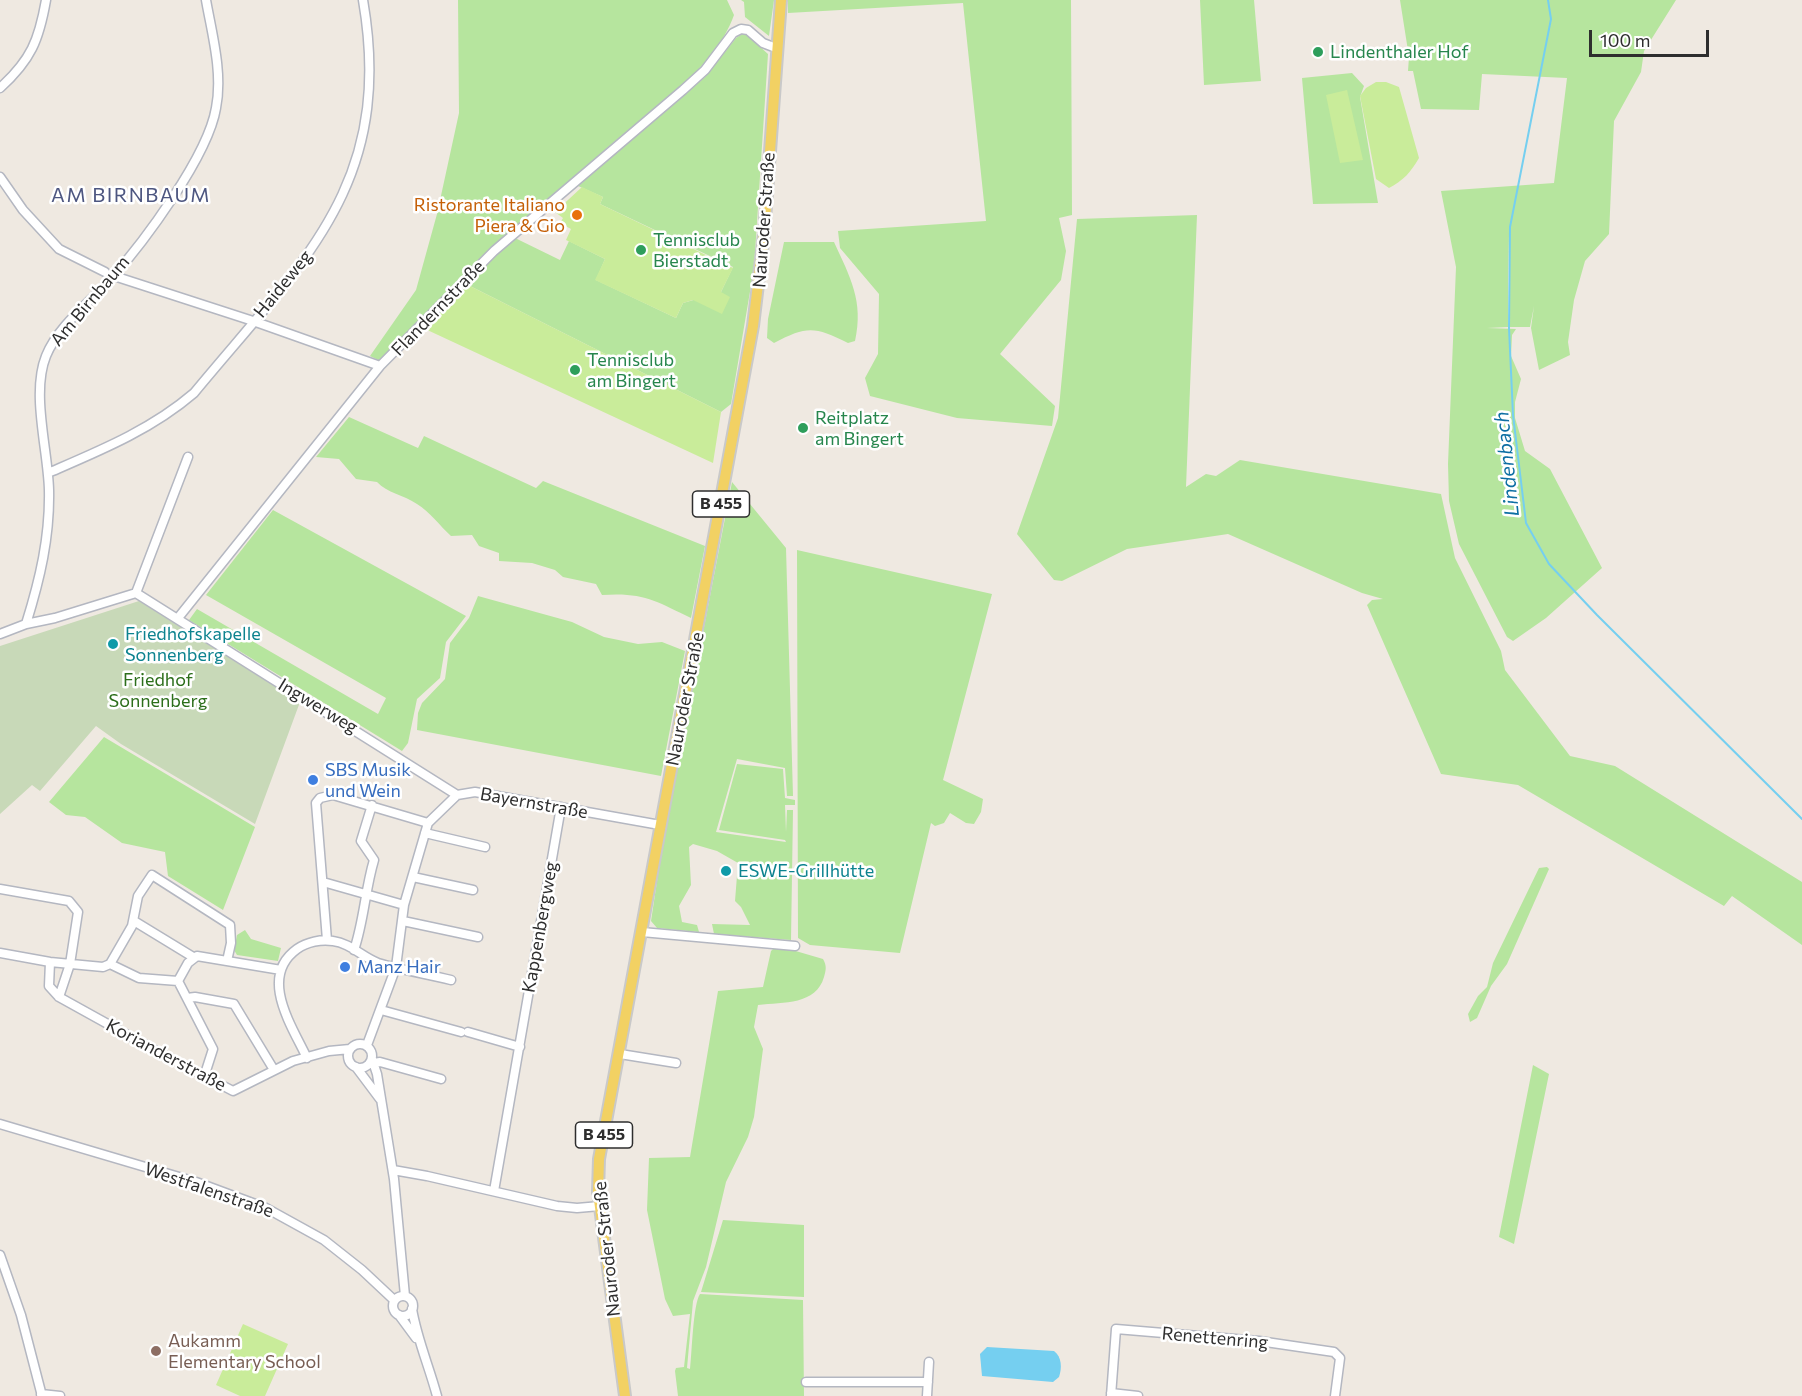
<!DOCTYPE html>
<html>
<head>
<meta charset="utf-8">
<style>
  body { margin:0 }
  #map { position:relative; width:1802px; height:1396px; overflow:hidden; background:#efe9e1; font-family:Commissioner,sans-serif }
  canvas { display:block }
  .scale { position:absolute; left:1589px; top:30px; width:120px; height:27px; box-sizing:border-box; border:3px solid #2e2e2e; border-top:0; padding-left:8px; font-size:18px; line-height:21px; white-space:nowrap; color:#2e2e2e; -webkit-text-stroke:4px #fff; paint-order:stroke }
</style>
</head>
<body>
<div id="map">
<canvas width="1802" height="1396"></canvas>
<div class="scale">100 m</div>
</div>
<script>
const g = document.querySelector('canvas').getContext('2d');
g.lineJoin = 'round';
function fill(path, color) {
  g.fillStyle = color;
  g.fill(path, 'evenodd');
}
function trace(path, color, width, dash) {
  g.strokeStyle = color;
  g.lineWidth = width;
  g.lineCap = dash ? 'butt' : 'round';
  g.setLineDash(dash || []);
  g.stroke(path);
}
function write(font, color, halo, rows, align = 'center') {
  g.font = font + ' Commissioner,sans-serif';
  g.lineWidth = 5;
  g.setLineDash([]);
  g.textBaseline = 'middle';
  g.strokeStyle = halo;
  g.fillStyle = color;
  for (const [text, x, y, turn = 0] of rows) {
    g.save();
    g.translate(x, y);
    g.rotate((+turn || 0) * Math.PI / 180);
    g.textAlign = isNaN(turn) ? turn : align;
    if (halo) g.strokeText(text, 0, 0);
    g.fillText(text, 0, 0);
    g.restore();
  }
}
fill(new Path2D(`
  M458 0H727L734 15C714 72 645 113 603 152 528 221 454 291 380 361L370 356 416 290 437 214 459 113Z
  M741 0H774L769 36 745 17 744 2Z
  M788 0H1071L1072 215 1059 218 1066 251 1061 280 1000 354 1055 406 1052 426 957 418 870 396 865 378 878 354 879 294 840 248 838 231 986 221 963 3 788 13Z
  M1200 0H1254L1261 81 1204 85Z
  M1400 0H1676L1644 51 1641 72 1614 121 1609 234 1585 261 1574 300 1568 342 1570 355 1539 370 1531 328 1534 306 1530 327H1510L1508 236V327L1487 328 1516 329 1512 335 1511 356 1521 379 1515 402V418L1525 451 1550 469 1602 568 1546 618 1513 641 1507 637 1459 544 1449 501 1448 464 1456 267 1441 191 1554 183 1567 78 1482 74 1479 110 1421 109 1413 71H1408L1409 57Z
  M742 34 747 35 768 54 754 268 731 404 721 412 466 284 515 238 560 260 569 241 605 259 596 280 676 318 683 303 721 292 733 267 600 204 603 197 578 186 705 77 736 38Z
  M1352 73 1364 86 1360 97 1378 203 1313 204 1302 78Z
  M1197 215 1186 487 1206 474 1216 476 1240 460 1441 494 1455 558 1501 651 1505 670 1570 756 1615 766 1802 882V945L1732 896 1724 906 1518 785 1441 774 1367 605 1372 600 1383 599 1362 593 1228 534 1127 549 1062 581 1054 580 1017 534 1058 418 1077 219Z
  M784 242H834C850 277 864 301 855 341L848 343C815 327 808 325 774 343L767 338 768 319Z
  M349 417 418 448 424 436 536 488 543 481 705 546 691 618C656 601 643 592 602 595L596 584 563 577 555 570 532 563 499 561V553L479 546 472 535 451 536C440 526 430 512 417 504 404 495 387 493 377 482L356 479 339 459 316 457Z
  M732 482 786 548 793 796H787L785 768 737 759 716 832 786 842 785 840 719 830 737 764 783 769 785 798 795 800V805H785L786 832 787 810H793L791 940 714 934 712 924 750 925 741 907 735 901 738 863 717 851 693 844 689 847 691 885 679 906 682 922 697 925 699 932 657 928 651 921 664 835Z
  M273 510 466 616 446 642 440 678 417 699 408 743 402 751 189 620 197 609 378 714 386 698 206 595Z
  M797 550 992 594 943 780 983 799 981 812 974 824 966 823 950 813 944 823 935 826 931 823 900 953 810 945 798 938Z
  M478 596 572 622 604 637 638 644 662 642 685 651 661 776 417 730 418 713 422 703 445 679 450 643 469 618Z
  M104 737 255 827 223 910 168 876 165 852 122 843 85 817 66 815 49 802Z
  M1547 867 1549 869 1507 964 1491 986 1477 1018 1470 1022 1468 1014 1478 996 1487 987 1493 963 1539 868Z
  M245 930 251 939 281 948 278 961 237 955 234 950 237 935Z
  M782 947 823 959C827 966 826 970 824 977 816 1005 784 1002 758 1005L754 1027 763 1049 754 1117 748 1137 726 1182 706 1267 693 1301 687 1368 690 1369C692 1353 693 1304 700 1294L803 1300 804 1396H678L675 1371 676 1368 684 1367 690 1314 673 1316 665 1299 647 1210 649 1158 690 1157 718 991 763 987 771 951 774 948Z
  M1533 1065 1549 1074 1514 1244 1499 1237Z
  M723 1220 804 1225V1297L701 1292Z`), '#b6e59e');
fill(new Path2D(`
  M139 601 300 702 255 824 121 744 96 726 40 791 32 785 0 814V646Z`), '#c8d9b8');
fill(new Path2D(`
  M1376 82H1386L1399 87 1419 158C1411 172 1403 181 1389 188L1376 179 1360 96 1366 88Z
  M1347 90 1363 160 1340 163 1326 95Z
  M582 187 603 197 600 204 733 268 721 292 730 297 722 314 693 300 683 303 676 318 595 280 605 259 566 240 571 229 560 223 563 218 555 212Z
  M466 284 721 412 713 463 423 328Z
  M243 1324 288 1344 265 1396H240L216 1385Z`), '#c9ec9a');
fill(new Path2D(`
  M987 1347 1054 1351C1062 1357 1062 1368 1059 1377L1053 1382 982 1376 980 1354Z`), '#75cff0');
trace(new Path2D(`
  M1548 0 1551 19 1510 227 1509 328 1513 415 1526 523 1549 564 1597 615 1802 819`), '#75cff0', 2);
const minor = new Path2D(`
  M0 88C31 60 39 40 46 0
  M0 177 23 210 59 249 105 272
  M114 276 253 321 380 366
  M48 473C99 451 151 430 194 393 302 262 395 185 363 0
  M136 593 188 457
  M178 618 380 366 494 251 683 90 705 70 733 33 741 29 748 30 763 43 776 48
  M26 624C40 579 50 537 49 490 48 450 31 393 46 356 58 326 89 303 110 280 144 242 208 156 216 108 223 73 212 34 206 0
  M0 634 26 624 55 618 136 593 457 795
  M425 833 485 847
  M413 877 473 890
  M323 882 404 905
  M0 889 69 901 78 912 70 964 59 997
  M134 921 193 957
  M403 921 478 937
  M642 932 795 946
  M327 940 316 803 320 798 333 795 428 823
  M354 950C364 921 365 890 374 860L361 841 372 805
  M0 953 50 962 103 967 110 964 132 926 138 896 152 875 230 925 231 943 227 961
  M50 962 49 986 59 997 151 1048 233 1091 293 1061 329 1051 350 1049
  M110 964 139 978 178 981
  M187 998 195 997 234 1004 274 1070
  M381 1010 461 1032
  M468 1032 520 1047
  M348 1056a12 12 0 1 1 24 0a12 12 0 1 1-24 0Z
  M367 1045 396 967 404 905 428 823 457 795 475 792 660 825
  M620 1054 676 1063
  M307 1058C292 1026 258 977 297 949 307 942 321 939 333 941 350 943 362 957 378 963 402 970 427 974 451 980
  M372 1059 377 1074 394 1179 405 1296
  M374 1063 380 1062 441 1079
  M356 1067 380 1099
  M204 1077 213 1049 178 981 188 963 197 956 281 970
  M0 1124 196 1182 266 1208 324 1240 362 1270 394 1300
  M393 1170 427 1176 557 1206 577 1208 600 1206
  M494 1191 561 807
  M0 1255 21 1315 42 1396
  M393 1306a10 10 0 1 1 20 0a10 10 0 1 1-20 0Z
  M412 1309C417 1339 429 1366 437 1396
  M399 1315 416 1338
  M806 1382H928
  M1111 1393 1138 1396
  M41 1394 60 1396
  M927 1396 929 1362
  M1111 1396 1116 1329 1259 1341 1334 1352 1340 1358 1335 1396`);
const major = new Path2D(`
  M625 1396 598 1192 599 1159 753 326 764 234 781 0`);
trace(minor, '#b4b7c1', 11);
trace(major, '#c9c9c9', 14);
trace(minor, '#fff', 8);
trace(major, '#f2d163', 10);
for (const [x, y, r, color] of [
  [1318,52,6,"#2e9e5b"],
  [577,215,6,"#e8710a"],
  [641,250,6,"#2e9e5b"],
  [575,370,6,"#2e9e5b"],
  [803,428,6,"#2e9e5b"],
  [113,644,6,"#0f9aa8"],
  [313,780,6,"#3f7fe0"],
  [726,871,6,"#0f9aa8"],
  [345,967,6,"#3f7fe0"],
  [156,1351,6,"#8d6e63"]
]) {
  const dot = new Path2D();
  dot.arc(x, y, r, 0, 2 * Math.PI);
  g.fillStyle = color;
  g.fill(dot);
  trace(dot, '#fff', 2);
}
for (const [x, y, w] of [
  [721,504,57],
  [604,1135,57]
]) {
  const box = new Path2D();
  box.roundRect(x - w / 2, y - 13, w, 26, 4.5);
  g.fillStyle = '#fff';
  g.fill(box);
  trace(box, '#2e2e2e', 1.5);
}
write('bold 16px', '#2e2e2e', null, [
  ["B 455",721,504],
  ["B 455",604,1135]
]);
write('18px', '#27864d', '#fff', [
  ["Lindenthaler Hof",1330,52],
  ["Tennisclub",653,240],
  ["Bierstadt",653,261],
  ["Tennisclub",587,360],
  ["am Bingert",587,381],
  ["Reitplatz",815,418],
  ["am Bingert",815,439]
], 'left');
write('18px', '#c56008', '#fff', [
  ["Ristorante Italiano",565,205],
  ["Piera & Gio",565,226]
], 'right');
write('18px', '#2e2e2e', '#fff', [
  ["Nauroder Straße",764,220,-86],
  ["Haideweg",283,284,-51],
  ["Am Birnbaum",90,301,-50],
  ["Flandernstraße",438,308,-46],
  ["Nauroder Straße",685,699,-79],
  ["Ingwerweg",318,706,31],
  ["Bayernstraße",534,803,10],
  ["Kappenbergweg",540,927,-80],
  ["Korianderstraße",166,1055,28],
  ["Westfalenstraße",209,1190,19],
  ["Nauroder Straße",607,1249,-96],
  ["Renettenring",1215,1338,5]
]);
write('18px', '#0d838f', '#fff', [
  ["Friedhofskapelle",125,634],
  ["Sonnenberg",125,655],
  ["ESWE-Grillhütte",738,871]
], 'left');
write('18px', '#2c6e1b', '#fff', [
  ["Friedhof",158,680],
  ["Sonnenberg",158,701]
]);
write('18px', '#366cbe', '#fff', [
  ["SBS Musik",325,770],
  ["und Wein",325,791],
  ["Manz Hair",357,967]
], 'left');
write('18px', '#785e54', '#fff', [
  ["Aukamm",168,1341],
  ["Elementary School",168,1362]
], 'left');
g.letterSpacing = '1.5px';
write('20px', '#4d5680', '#fff', [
  ["AM BIRNBAUM",131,195]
]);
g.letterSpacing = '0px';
write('italic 20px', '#0d6fa3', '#fff', [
  ["Lindenbach",1507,464,-96]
]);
</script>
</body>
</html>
